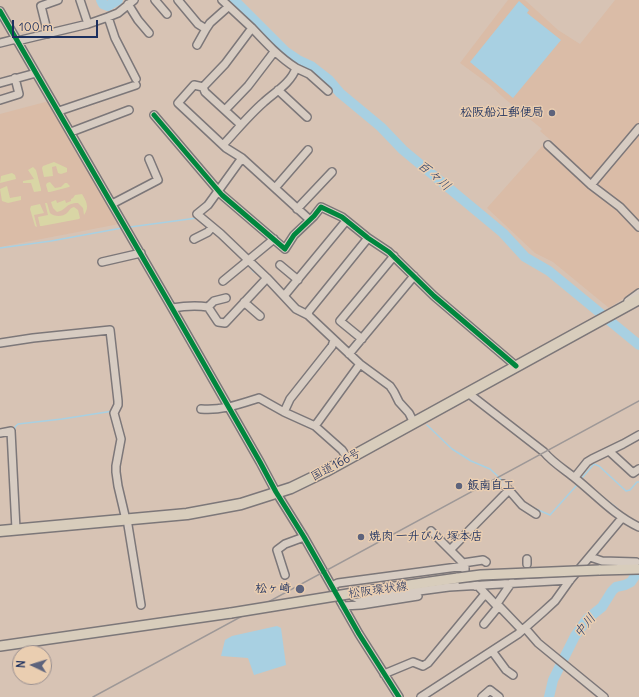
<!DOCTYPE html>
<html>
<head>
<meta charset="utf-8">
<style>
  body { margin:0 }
  #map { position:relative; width:639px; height:697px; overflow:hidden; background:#d7c3b4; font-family:Delius,sans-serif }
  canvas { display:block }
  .north { position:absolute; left:12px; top:645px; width:40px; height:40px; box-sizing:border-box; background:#eaceb1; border:1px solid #978e90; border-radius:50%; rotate:274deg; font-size:11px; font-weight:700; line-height:16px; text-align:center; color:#1b2f5e }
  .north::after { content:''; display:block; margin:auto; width:14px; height:18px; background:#5d637c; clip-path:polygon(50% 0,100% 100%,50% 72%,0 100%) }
  .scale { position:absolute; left:12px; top:20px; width:86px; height:18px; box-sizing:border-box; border:2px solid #1b2f5e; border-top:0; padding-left:5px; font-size:12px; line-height:14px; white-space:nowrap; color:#1b2f5e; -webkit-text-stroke:3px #eaceb1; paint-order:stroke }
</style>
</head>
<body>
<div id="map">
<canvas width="639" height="697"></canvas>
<div class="north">N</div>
<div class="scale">100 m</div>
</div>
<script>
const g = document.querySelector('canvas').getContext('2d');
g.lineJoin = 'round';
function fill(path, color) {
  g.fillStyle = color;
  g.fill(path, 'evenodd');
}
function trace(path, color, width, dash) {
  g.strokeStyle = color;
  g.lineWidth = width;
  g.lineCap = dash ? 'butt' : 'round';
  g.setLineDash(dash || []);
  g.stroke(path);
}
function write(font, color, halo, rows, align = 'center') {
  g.font = font + ' Delius,"Klee One",sans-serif';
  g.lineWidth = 3;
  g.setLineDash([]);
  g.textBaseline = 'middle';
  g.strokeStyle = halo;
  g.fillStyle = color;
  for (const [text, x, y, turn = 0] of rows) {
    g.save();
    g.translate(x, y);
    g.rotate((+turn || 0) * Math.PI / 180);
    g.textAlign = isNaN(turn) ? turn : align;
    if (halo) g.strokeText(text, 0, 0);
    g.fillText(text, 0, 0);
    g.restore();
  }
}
fill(new Path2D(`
  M508 0H525L558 30 580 44 615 0H639V288L609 308 553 262 535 253 487 208 543 145 549 151 555 144 540 131 542 129 505 99 490 85 460 63Z
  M49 101 119 224 0 247V114Z`), '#dabca7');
fill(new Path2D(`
  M54 162 67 168V172L61 174 58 173 56 166 52 167 53 176 44 177 42 168 43 166Z
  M33 167 36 170 41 189V191L34 192 31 183H23V181L34 179 28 170Z
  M12 173 15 175 16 179 0 183 1 176Z
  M50 182 55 188 61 187 65 183H67L70 186 69 187 50 192H48L46 185 47 183Z
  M7 186 10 198 21 196V200L8 203 2 201 0 189Z
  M82 194C86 201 90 207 84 215L83 208 78 203C65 203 67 210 57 212L53 208 51 202 56 200 57 203 65 200 66 203 71 201V199L73 198 75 195Z
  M45 203H47C48 206 49 210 50 213 54 217 63 217 67 213 70 210 70 208 74 207L78 210 80 218 79 219 42 226H40L38 217 48 215Z
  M40 204 44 213 34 215 37 227 35 226 30 209 31 206Z`), '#d9d6a5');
fill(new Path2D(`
  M519 1 529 10 527 13 561 40 513 98 470 62Z
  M277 626 281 628 286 665 254 675 248 658 221 656 225 640 232 636Z`), '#a8d0e2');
trace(new Path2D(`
  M130 227 197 218 198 219
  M0 248 51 241 122 228
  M248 265 254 272H257
  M427 425 452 449 471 461 490 469 503 481
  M14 435 15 427 18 424 62 419 113 411
  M1 436H9
  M581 479 594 464 599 466 626 491 630 490 637 482H639
  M596 492 617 508
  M531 507 550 515 577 485 587 492`), '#a8d0e2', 1.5);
trace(new Path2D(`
  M101 0 103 4 108 6 118 0
  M234 0 286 52 298 60 311 66 329 80 340 93 381 127 403 150 503 233 525 257 549 271 639 345
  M549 697 553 680 575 636 587 619 602 607 612 591 616 587 625 585 631 582 639 570`), '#a8d0e2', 10);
const minor = new Path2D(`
  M80 0 88 24
  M155 0 167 14
  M178 0 198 24 206 29 210 23 228 7
  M222 0 252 28 225 64 203 87 194 85 178 103 226 148 242 158 310 220
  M128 4 138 20 149 33
  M0 11 172 308 260 462 276 492 304 537 359 634 399 697
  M108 17 115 38 136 79
  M48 34 41 6 58 0
  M17 41 88 24 108 17 118 13 134 0
  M0 43 16 39
  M197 45 206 29
  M296 68 309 74 328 91
  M0 83 36 73
  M203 87 205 92 241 125
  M278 90 307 117
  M0 100 19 94 15 78
  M225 110 248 86 274 52
  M59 111 136 85
  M154 115 222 195 285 249 294 235 314 216 321 207 342 217 368 238 389 252 434 296 516 366
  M71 132 129 110
  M223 145C236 131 249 115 264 102 275 92 291 83 296 68 279 57 266 43 252 28
  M548 145 591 185 620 207 639 227
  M591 185 639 128
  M275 188 308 150
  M112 204 158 180 149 159
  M297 209 332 172
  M194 239 208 232 212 227
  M102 262 141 253
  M280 265 298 280
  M267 278 296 309 308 315 360 364 390 386 394 392 399 402 409 413 414 423
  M223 281 274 239
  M284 296 346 221
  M628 301 639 293
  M244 302 260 316
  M208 307 214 301 226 298
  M172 308C184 306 196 305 208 307L218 322 225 323 267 278 221 234 197 214 208 205 242 158
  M308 315 309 311 368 238
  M362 339 340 321 394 256
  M0 343 33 338 110 330 118 401V405L114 413 121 439 116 466V472L118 486 126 520
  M349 354 414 276
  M468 393 544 452C552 462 565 470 575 478 596 495 615 516 639 527
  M201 409C221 411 240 404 259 398L284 412 315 426 342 450 348 459
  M284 412 290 399 332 346 334 340
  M315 426 360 364
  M0 433 11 431 16 529
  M609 451 633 473 639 469
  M575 477 587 462 592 459 623 444 639 435
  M503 484 509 490
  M127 519 141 605
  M431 531 463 563 465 566V582
  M451 549 509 490 522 505 536 514
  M590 557 602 561 636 562
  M463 563 483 560 486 562
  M527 564V559
  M285 575 277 550 285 544 304 537
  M332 586 338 583 465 566
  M475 586 477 585 496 605 512 582
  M348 594 359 599 449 587 570 580
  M496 605 500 607 522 630
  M343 606 361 605 418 596
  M484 624 498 607
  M525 628 538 643 604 697
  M492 651 506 670 513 675
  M384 674 413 662 423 666 428 663 485 594
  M421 697 518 634 543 612 555 601 570 580 622 518
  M482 697 490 690 499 697`);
const major = new Path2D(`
  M599 570 639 569
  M360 592 458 578
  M0 646 231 613`);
const highway = new Path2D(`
  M0 531 187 514 241 504 291 488 326 471 639 299`);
trace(minor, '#7c7779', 10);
trace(major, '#7c7779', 12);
trace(highway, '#7c7779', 13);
trace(minor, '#d7ccc2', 7);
trace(major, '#d8cdbc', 9);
trace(highway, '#d8cdbc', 10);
trace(new Path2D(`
  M93 697 639 401`), '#9e9897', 1.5);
const majorBridge = new Path2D(`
  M458 578 481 575 599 570
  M231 613 360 592`);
trace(majorBridge, '#7c7779', 12, []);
trace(majorBridge, '#d8cdbc', 9);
trace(new Path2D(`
  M0 11 172 308 260 462 276 492 304 537 359 634 399 697
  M154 115 222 195 285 249 294 235 314 216 321 207 342 217 368 238 389 252 434 296 516 366`), '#00873e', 5);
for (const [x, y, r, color] of [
  [552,113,4,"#5d637c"],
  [459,486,4,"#5d637c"],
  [361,537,4,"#5d637c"],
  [300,589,5,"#5d637c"]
]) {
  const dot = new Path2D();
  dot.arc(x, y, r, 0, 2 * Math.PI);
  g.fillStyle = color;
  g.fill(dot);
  trace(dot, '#eaceb1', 1.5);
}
write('bold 12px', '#1b2f5e', '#eaceb1', [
  ["松阪船江郵便局",544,113],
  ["飯南自工",467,486,"left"],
  ["焼肉 一升びん 塚本店",369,537,"left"],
  ["松ヶ崎",291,589]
], 'right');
write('12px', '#1b2f5e', '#eaceb1', [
  ["国道166号",336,465,-28],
  ["松阪環状線",378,590,-8]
]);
write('italic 13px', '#27406d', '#eaceb1', [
  ["百々川",434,176,40],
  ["中川",585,626,-51]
]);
</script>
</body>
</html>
